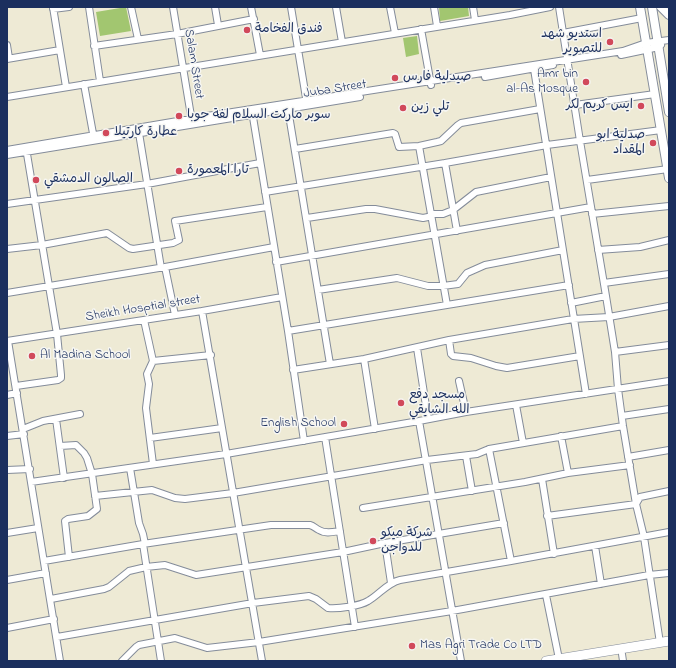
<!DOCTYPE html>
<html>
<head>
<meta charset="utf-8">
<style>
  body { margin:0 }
  #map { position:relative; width:676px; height:668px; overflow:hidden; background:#eeead5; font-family:"Indie Flower",sans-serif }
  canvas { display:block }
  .frame { position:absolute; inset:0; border:8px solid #1b2f5e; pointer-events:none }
</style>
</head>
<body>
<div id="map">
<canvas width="676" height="668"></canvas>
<div class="frame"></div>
</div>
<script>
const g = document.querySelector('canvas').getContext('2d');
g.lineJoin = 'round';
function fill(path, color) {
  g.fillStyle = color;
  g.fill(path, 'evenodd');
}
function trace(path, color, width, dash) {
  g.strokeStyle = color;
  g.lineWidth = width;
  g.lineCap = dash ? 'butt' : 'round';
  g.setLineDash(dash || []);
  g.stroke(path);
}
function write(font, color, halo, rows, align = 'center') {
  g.font = font + ' "Indie Flower","Playpen Sans Arabic",sans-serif';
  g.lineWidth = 3;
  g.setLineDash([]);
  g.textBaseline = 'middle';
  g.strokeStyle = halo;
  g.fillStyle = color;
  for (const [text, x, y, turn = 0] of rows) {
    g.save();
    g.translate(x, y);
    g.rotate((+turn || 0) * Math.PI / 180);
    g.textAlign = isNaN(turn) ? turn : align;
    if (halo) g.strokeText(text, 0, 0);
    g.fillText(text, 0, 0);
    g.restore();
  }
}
fill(new Path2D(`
  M126 7 131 31 100 36 96 12Z
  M439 7H468L469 16 440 21Z
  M417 36 419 54 406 57 403 38Z`), '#a2c670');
const minor = new Path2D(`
  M53 7 66 87
  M89 7 100 81
  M131 7 138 39
  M173 7 192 122
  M215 7 218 25
  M251 7 260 55
  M291 7 307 104
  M336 7 342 42
  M390 7 395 33
  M434 7 437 26
  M473 7 475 20
  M559 7 580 141 606 296 615 352 618 389 623 426 636 504 644 537 660 643
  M53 9 69 7
  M421 29 431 85
  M563 33 642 18
  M7 45 9 58
  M94 46 177 34 254 19
  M621 55 659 47 661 45
  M7 59 60 50
  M534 69 586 394
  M485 77 553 65
  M84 84 94 139
  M7 97 510 15 550 7
  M575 105 655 94
  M288 109 330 364
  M252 111 288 331 304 441
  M139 133 161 268
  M419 146 447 305
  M295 149 393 133 395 134 399 147 419 146 437 142 441 141 458 125 461 123 540 109
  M7 150 207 116 623 51 646 43 669 40
  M7 155 360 97
  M445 163 457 231
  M587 180 668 169
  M265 192 445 163 547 145 661 130
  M7 204 147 184 260 163
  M592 214 669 206
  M307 218 366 209H375L423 218 428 217 431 214H443L453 210 476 192 551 177
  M7 249 42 245 107 233 129 248 133 249 173 243 179 240 175 221 267 207
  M598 250 640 247 669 240
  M276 262 591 207
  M165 267 175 315
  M604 283 669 274
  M318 290 397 278 428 286H443L458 284 467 273 485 265 563 250
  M7 293 165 267 274 247
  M571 303 606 296
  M202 311 262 661
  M144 320 153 361 147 374 149 384 146 408 153 464
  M288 331 569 285
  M449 340 451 354 453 356 471 358 496 366 507 368 580 356
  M7 341 202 311 282 297
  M8 341 60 661
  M417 348 428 419
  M615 352 669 345
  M364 359 375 429
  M153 361 211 355
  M293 370 364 359 449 340 573 319 609 317 669 306
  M459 381 466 412
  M16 386 58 380 61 378V375L57 334 26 148
  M7 395 17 393
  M516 405 523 443
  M622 416 669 409
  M56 419 64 478
  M419 421 461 661
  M23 429 43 421 80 414
  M7 436 24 434
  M561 436 568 473
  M325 437 355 627
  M150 438 222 428
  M60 446 76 445 84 453 87 458 92 474 97 509 88 516 68 519 65 521 69 557
  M489 449 511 561
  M466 456 472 491
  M628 457 669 450
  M130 468 139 523 143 534 145 544
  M7 470 30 469
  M542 479 554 554
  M31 482 226 454 419 421 466 412 669 381
  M95 496 152 490 175 498 185 499 233 493 427 460 477 454 489 449 623 426
  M363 508 525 482 568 473 630 465
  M547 516 636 504 640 497 669 491
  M7 533 38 528
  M385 543 391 583
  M143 544 161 661
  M595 546 601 584
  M44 561 143 544 271 525H310C314 526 315 528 319 530 325 534 333 532 340 531
  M7 580 46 573
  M546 595 559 659
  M51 599 104 589 109 587 129 571 146 567 165 565 196 575 343 552 385 543 504 523
  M7 628 54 619
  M57 637 253 603 309 596 316 599 328 608C338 609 360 606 368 601 379 595 387 583 400 580L511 561 669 532
  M622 654 623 661
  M122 661 136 647 139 645 175 638 207 648 259 642 452 611 649 575 669 573`);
const major = new Path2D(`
  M640 7 669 178
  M652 7 669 112
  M661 7 669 15`);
const highway = new Path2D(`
  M546 661 669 641`);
trace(minor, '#848c9a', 8);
trace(major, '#848c9a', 10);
trace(highway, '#848c9a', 10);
trace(minor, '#fff', 6);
trace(major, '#fff', 8);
trace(highway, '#fff', 9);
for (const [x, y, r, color] of [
  [247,30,4,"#d1495b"],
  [610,42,4,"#d1495b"],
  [395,78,4,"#d1495b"],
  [586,82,4,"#d1495b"],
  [641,106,4,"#d1495b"],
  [403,108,4,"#d1495b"],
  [179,116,4,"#d1495b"],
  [106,133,4,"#d1495b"],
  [653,143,4,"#d1495b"],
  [179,171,4,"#d1495b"],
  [36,180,4,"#d1495b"],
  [32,356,4,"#d1495b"],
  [401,403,4,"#d1495b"],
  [344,424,4,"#d1495b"],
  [373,541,4,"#d1495b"],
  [412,646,4,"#d1495b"]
]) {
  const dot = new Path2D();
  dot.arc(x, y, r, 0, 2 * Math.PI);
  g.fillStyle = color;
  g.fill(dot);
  trace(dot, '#f6f6f2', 1.5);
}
write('13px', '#1b2f5e', '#f6f6f2', [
  ["فندق الفخامة",255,30],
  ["استديو شهد",602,35,"right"],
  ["للتصوير",602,50,"right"],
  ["Amr bin",578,75,"right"],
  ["al-As Mosque",578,90,"right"],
  ["صيدلية فارس",403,78],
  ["ايس كريم لكر",633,106,"right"],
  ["تلي زين",411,108],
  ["سوبر ماركت السلام لفة جوبا",187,116],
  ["عطارة كارتيلا",114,133],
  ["صدلية ابو",645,136,"right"],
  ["المقداد",645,151,"right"],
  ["تارا المعمورة",187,171],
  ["الصالون الدمشقي",44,180],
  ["Al Madina School",40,356],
  ["مسجد دفع",409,396],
  ["الله الشايقي",409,411],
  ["English School",336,424,"right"],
  ["شركة ميكو",381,534],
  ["للدواجن",381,549],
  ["Mas Agri Trade Co LTD",420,646]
], 'left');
write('13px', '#1b2f5e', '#f6f6f2', [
  ["Salam Street",193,64,81],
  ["Juba Street",335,90,-9],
  ["Sheikh Hosptial street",143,309,-9]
]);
</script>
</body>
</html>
